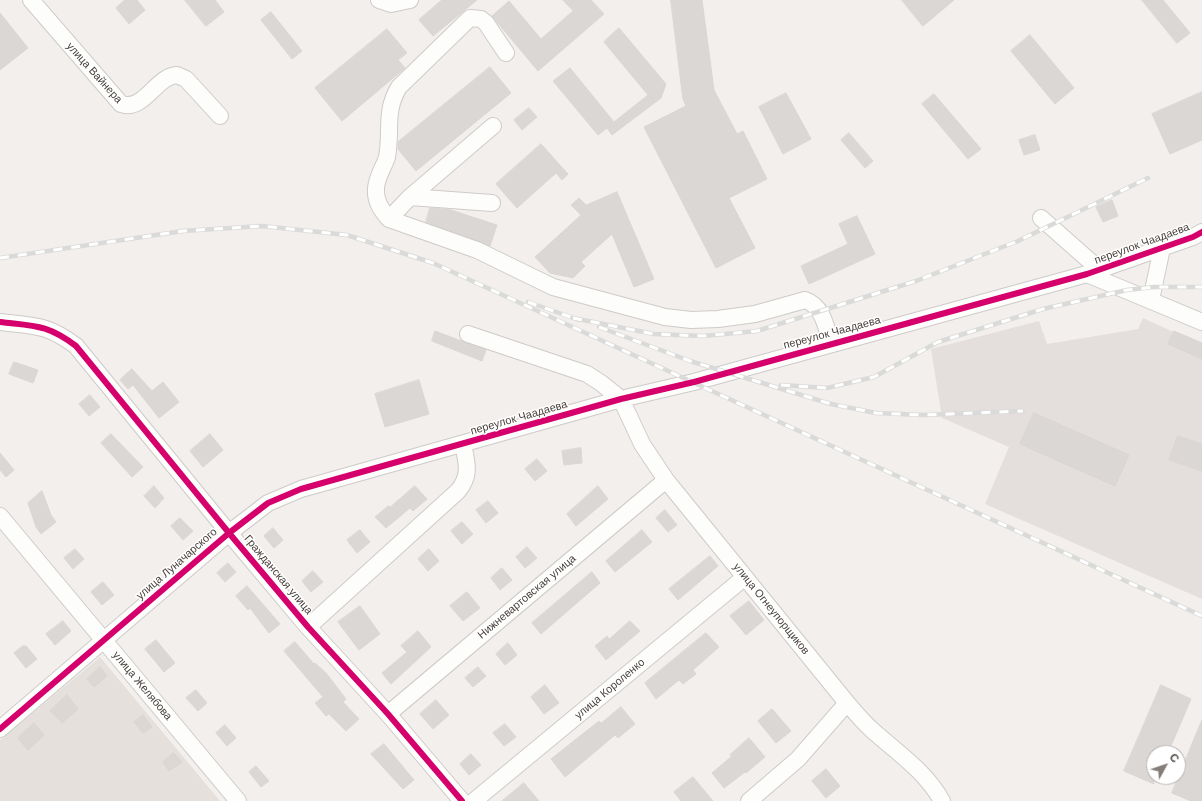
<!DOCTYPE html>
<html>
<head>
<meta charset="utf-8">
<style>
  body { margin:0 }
  #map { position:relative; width:1202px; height:801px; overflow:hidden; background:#f2efed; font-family:Helvetica,sans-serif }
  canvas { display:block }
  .north { position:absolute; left:1146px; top:745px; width:40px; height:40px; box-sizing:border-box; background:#fff; border:1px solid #b6b2b0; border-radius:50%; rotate:50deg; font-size:11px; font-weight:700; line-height:16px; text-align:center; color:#483f3a }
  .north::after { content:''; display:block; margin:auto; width:14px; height:18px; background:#847d79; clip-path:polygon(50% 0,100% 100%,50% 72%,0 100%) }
</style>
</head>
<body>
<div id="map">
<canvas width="1202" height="801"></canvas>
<div class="north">С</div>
</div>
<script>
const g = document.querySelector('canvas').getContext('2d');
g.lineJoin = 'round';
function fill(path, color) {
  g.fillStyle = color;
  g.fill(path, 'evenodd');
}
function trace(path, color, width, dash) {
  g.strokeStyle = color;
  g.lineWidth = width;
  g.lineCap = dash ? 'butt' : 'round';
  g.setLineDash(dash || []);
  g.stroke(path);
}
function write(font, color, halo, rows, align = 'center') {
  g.font = font + ' Helvetica,sans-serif';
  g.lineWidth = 3;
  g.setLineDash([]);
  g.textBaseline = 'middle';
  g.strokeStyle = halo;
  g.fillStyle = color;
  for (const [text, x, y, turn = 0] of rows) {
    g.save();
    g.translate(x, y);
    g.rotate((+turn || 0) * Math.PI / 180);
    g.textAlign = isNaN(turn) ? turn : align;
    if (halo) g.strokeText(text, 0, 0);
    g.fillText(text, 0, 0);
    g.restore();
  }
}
fill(new Path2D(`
  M100 657 220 801H0V740Z`), '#e5e0dc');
fill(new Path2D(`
  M1143 318 1202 345V599L985 504 1009 447 942 418 931 349 1039 321 1047 344 1138 329Z`), '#e4dfdd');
const building = new Path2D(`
  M125 0H137L145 10 129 24 116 8Z
  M185 0H215L224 12 206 26Z
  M442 0H477L433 36 419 20Z
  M563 0H591L604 14 538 71 492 16 509 1 541 39 573 11Z
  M671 0H702L714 90 737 134 743 131 767 179 729 198 755 248 716 268 644 127 686 106 683 99Z
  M902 0H954L923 26Z
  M1142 0H1163L1190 33 1177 43Z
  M271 12 302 51 292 59 261 20Z
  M0 13 28 48 0 70Z
  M619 28 666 84 661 98 612 135 607 128 598 135 553 81 570 68 614 122 648 95 604 42Z
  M387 29 407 53 398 60 405 68 342 121 315 88Z
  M1030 35 1074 88 1055 104 1011 51Z
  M490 67 511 93 416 171 398 149V142Z
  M1202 92V140L1170 154 1152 114Z
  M786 93 811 139 783 154 759 107Z
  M934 94 981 149 968 159 922 104Z
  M529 108 537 117 522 130 514 120Z
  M849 133 873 161 865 168 841 140Z
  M1035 135 1040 150 1024 155 1019 140Z
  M541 144 568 174 562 180 556 173 517 208 496 184Z
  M617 192 654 279 634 287 612 234 581 262 585 266 573 278 550 273 535 257 581 215 571 205 579 198 586 205Z
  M1112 200 1118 216 1103 222 1096 207Z
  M430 208 451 210 497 225 490 246 426 222Z
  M857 216 875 254 809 284 801 266 848 244 839 224Z
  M435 331 486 350 482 361 432 341Z
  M1174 331 1202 343V359L1168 344Z
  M14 362 38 370 33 383 9 374Z
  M132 369 152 391 163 382 179 402 159 418 133 385 128 389 120 380Z
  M419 380 429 414 385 427 375 394Z
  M90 395 100 407 89 416 79 404Z
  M1034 413 1129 455 1115 486 1020 444Z
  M111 434 143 467 132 477 101 443Z
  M210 434 223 450 203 467 190 451Z
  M1178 436 1202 444V471L1169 460Z
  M581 448 582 463 564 465 562 451Z
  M0 453 14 470 6 477 0 470Z
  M537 459 547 471 535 481 525 469Z
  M154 486 164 498 155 508 144 496Z
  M415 486 427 499 413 511 410 508 386 528 375 517 388 506 390 507Z
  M598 486 608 499 576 526 567 514Z
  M42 491 51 515 56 522 41 534 36 527 28 503Z
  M488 501 498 513 486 523 476 510Z
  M665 510 677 525 668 532 656 518Z
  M180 518 193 531 183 540 171 526Z
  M462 522 473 534 462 544 451 531Z
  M273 528 283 540 274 548 264 536Z
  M360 530 370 542 357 553 347 540Z
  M642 530 652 542 615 572 606 561Z
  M527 547 537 558 525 568 516 557Z
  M75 549 84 559 73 569 64 558Z
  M429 549 439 561 428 571 418 559Z
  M710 556 718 566 678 600 669 589Z
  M228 563 236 572 225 582 217 573Z
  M502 568 512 580 500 590 491 578Z
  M313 571 323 582 311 592 302 581Z
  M592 572 600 583 541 634 532 623Z
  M103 582 114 595 102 605 91 592Z
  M247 586 280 624 269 633 250 608 248 610 236 596Z
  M467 592 480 608 463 621 450 606Z
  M749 601 764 620 746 635 730 616Z
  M360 606 380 634 359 650 338 622Z
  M63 621 71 631 55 645 46 634Z
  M630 621 640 631 606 660 595 646 607 636 609 639Z
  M418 631 431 647 391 684 382 673 407 652 401 646Z
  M706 633 719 647 693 670 696 674 683 684 679 680 656 699 645 683Z
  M156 640 175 663 164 672 145 649Z
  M295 642 314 664 315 663 326 673 346 699 343 702 359 719 346 731 329 714 326 716 315 703 323 697 284 651Z
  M508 643 517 655 505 665 496 654Z
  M23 646H26L37 659 26 668 14 653Z
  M100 667 107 676 94 687 87 679Z
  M478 667 486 676 473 687 465 678Z
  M545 685 559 703 544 714 531 697Z
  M1161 685 1191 699 1168 753H1154V784L1124 771Z
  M196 690 207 703 198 711 186 698Z
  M67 695 78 709 62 723 50 711Z
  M436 700 449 715 433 729 420 714Z
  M621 707 635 724 618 738 615 735 565 777 551 759 599 721 601 723Z
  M772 709 791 731 776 743 758 721Z
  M143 715 152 727 143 733 134 722Z
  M1202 720V801H1191L1172 793Z
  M34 723 44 735 28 750 18 738Z
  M505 724 516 737 504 746 493 733Z
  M225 725 236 738 227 746 216 733Z
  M749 738 765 757 746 773 745 772 724 788 712 773 732 756 730 755Z
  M384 744 414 780 403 789 371 754Z
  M174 753 182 762 169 771 163 762Z
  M471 754 481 765 469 775 460 764Z
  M256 766 269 781 261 787 249 772Z
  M826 769 840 786 826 798 812 781Z
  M693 777 713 801H681L674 792Z
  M524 783 539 801H502Z`);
fill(building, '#dad7d4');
trace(building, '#dad6d3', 1);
const minor = new Path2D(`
  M31 0 121 104C144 112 156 76 177 75L186 79 220 116
  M379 0 391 4 410 0
  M493 126 410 197 389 219 477 250 553 287 665 317 691 320 718 319 755 314 805 300C823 306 826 327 831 343
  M410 197 492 203
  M1041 218 1100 270
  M389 219C381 210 375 201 376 189 376 178 384 167 387 157 392 130 384 112 399 87L470 18 481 19 486 23 506 53
  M1087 274 1202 322
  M1151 300 1162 248
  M0 322C34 326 47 324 76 346L229 533 308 627 388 714 462 801
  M468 334 587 374 601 383 621 399 642 444 666 480 847 703C855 712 863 722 872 730 898 753 925 771 942 801
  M0 516 238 801
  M308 627 458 491C471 475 467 464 463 444
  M388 714 666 480
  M0 729 229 533 268 503 301 489 621 399 694 382 1087 274 1193 237 1202 232
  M474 801 745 577
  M749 801 798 759 847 703`);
trace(minor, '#cecbc9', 18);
trace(minor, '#fdfdfc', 16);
const rail = new Path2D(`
  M0 258 183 231 262 226 347 235 433 263 1202 616
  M528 302 579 320
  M573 318 654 334 703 336 757 331 916 281 1018 241 1148 178
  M599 327 690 361 831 404 876 413 924 415 1023 411
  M781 385 827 388 874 377 938 342 1043 309 1127 290 1154 287H1202`);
trace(rail, '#dadad9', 4.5);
trace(rail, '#fff', 3, [9]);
trace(new Path2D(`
  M0 322C34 326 47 324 76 346L229 533 308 627 388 714 462 801
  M0 729 229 533 268 503 301 489 621 399 694 382 1087 274 1193 237 1202 232`), '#d6006c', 6);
write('11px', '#483f3a', '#fff', [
  ["улица Вайнера",94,73,48],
  ["переулок Чаадаева",1142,244,-20],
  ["переулок Чаадаева",832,333,-15],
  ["переулок Чаадаева",519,418,-16],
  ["улица Луначарского",177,564,-41],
  ["Гражданская улица",278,575,50],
  ["Нижневартовская улица",527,597,-40],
  ["улица Огнеупорщиков",771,609,51],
  ["улица Желябова",142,686,50],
  ["улица Короленко",610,689,-40]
]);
</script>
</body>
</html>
